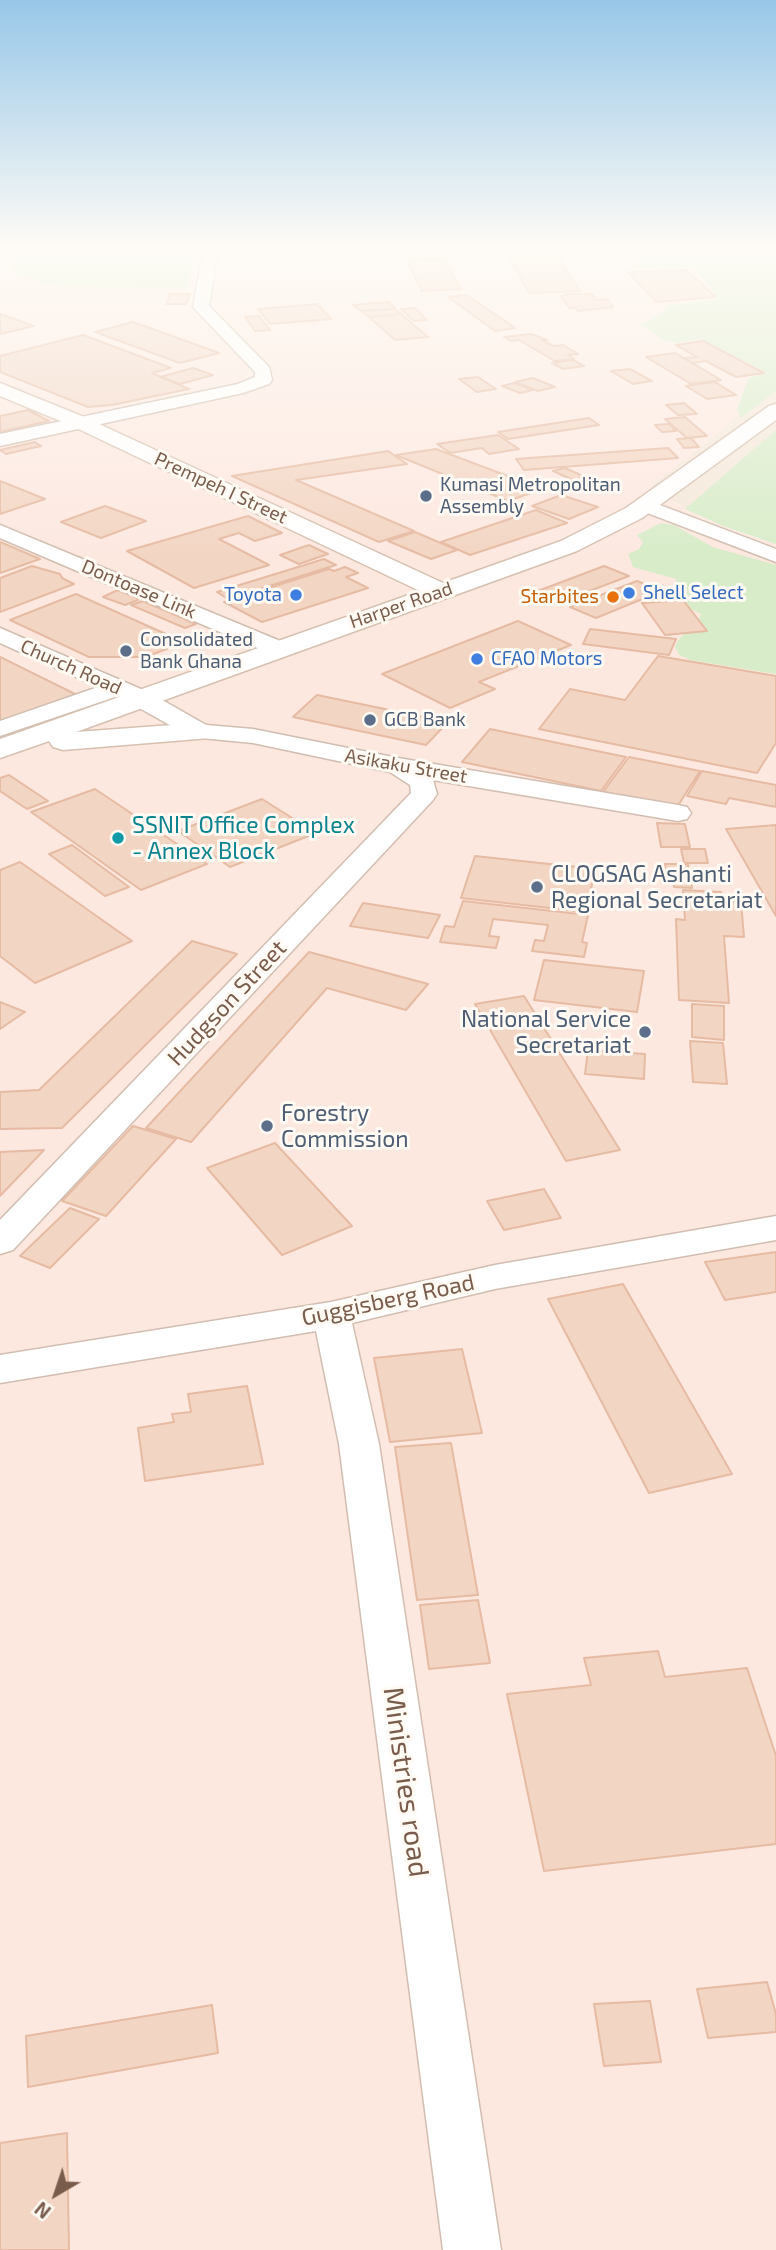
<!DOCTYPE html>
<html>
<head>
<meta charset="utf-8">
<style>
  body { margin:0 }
  #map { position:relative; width:776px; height:2250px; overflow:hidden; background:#fdf6ec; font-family:"Exo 2",sans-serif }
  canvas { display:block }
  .north { position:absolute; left:21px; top:2159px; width:70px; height:70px; -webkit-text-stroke:5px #fffaf3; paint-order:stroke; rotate:219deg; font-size:19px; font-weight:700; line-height:28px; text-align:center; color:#7a5c4d }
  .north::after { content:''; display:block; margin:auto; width:24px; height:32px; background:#7a5c4d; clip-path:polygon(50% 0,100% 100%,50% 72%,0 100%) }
</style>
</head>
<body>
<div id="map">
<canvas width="776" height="2250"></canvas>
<div class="north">N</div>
</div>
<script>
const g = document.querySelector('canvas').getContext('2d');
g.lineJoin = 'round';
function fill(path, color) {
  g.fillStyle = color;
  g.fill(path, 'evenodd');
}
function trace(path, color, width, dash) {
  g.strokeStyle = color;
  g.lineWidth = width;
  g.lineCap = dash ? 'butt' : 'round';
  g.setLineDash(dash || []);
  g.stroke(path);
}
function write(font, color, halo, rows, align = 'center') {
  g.font = font + ' "Exo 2",sans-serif';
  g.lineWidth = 6;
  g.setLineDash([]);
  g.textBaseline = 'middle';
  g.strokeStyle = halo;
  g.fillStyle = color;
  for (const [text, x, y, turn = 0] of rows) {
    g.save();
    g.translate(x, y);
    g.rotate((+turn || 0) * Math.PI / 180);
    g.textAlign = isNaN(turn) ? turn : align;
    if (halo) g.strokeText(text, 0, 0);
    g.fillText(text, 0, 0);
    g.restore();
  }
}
fill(new Path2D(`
  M776 377V544L685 509 650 486 726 427Z`), '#f5e8da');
fill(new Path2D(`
  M0 243H776V377L726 427 651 486 685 509 722 526 776 544V2250H0Z`), '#fde8e0');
fill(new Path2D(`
  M0 243H201L186 288 52 286 12 272 17 255 0 254Z
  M645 243H776V391L741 418 737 409 749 378 767 373 701 339 676 343 662 339 641 325 664 312 666 306 719 299 694 268 640 269 635 256Z
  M776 430V544L723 526 685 509Z
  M661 523 674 525 713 547 776 565V674L690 660 679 655 675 647C680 632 696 629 701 614L672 600 679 591 676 579 633 567 628 554 639 549 643 543 637 535Z`), '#d8ecc9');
const building = new Path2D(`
  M550 245 580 291 529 293 503 246Z
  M444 259 461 289 422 291 407 260Z
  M687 270 715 297 656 302 628 272Z
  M170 294H190L186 304H166Z
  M567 294H592L596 300 607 299 613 307 578 311 575 308H569L561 296Z
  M467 295 515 328 495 331 448 297Z
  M389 302 395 309 361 311 353 305Z
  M317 304 331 319 270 324 258 309Z
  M415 308 427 320 414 321 401 309Z
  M395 309 401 314 369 317 361 311Z
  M0 314 34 326 0 334Z
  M401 314 428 337 395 340 369 317Z
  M259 316 270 330 255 331 245 317Z
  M133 322 219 353 180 363 95 332Z
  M531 334 547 340H542L553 346 563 345 578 354 568 355 574 359 555 361 519 340 511 341 504 337Z
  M83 335 171 368 152 373 189 389 112 405 88 407 0 372V356Z
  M703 341 764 373 736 377 706 361 693 363 684 358 697 357 676 345Z
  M675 353 721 380 691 384 646 357Z
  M573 360 584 366 563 369 552 363Z
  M193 368 213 375 180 384 160 377Z
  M630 369 652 381 633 384 611 371Z
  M478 377 496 389 477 392 459 379Z
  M533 378 555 387 538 391 515 382Z
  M715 382 736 395 707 399 686 386Z
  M515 383 533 390 520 393 502 386Z
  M684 403 697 414 678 415 666 405Z
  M28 410 49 421 0 432V416Z
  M685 417 707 436 687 438 665 419Z
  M589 418 599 425 508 439 498 432Z
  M669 424 676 431 662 432 655 425Z
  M498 435 519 449 489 454 482 448 450 453 437 444Z
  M691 438 699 447 684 448 677 439Z
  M35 442 41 446 6 454 0 450Z
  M668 448 678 458 524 470 516 459Z
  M436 449 542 489 508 501 396 455Z
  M388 451 407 464 296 480 414 531 379 542 232 476Z
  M565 468 585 477 573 480 553 471Z
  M0 481 45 499 0 514Z
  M561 495 598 507 569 519 532 506Z
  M105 506 146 521 101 538 61 522Z
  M536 510 567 523 470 555 441 542Z
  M248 516 282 533 255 541 239 533 219 539 269 565 194 588 127 551Z
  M415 532 457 550 431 559 388 541Z
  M0 542 40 559 0 573Z
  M309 545 328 554 299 564 280 555Z
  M324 559 336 565 228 599 217 592Z
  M32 566 60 574 62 578 74 584 0 612V578Z
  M604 566 629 576 555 604 530 594Z
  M345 567 358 573 346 577 368 588 262 622 224 602 329 569 334 571Z
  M637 581 662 591 596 618 570 607Z
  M118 590 140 599 125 605 103 597Z
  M76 594 184 642 146 657H89L10 620Z
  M683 600 707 631 665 635 642 603Z
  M143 601 196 624 185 628 131 605Z
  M518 621 571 645 479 682 495 689 450 708 382 674Z
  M590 629 676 639 669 655 583 644Z
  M658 656 776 676V743L757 773 539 729 570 689 625 700Z
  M0 657 77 695 0 724Z
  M317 695 448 722 426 745 293 717Z
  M490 729 626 757 601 791 462 762Z
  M629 757 700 771 677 807 603 792Z
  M702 771 776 785V807L729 798 726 804 687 796Z
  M9 775 48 801 27 809 0 791V778Z
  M95 789 207 864 141 890 31 812Z
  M262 799 316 833 230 867 178 831Z
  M657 823 685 824 690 847H661Z
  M776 825V916L726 829Z
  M72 845 129 887 105 896 49 854Z
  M681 849H705L708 863H684Z
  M475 856 596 869 585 912 461 898Z
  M20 862 132 941 35 983 0 956V870Z
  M665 864H688L689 874 666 873Z
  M672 877H690L692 888 674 887Z
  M683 890 721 892 722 901 741 902 744 937 724 936 729 1003 679 1000 676 919 685 920Z
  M463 901 588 915 582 942 587 943 584 957 532 951 535 940 544 941 548 925 493 919 489 936 499 937 496 948 440 942 445 926 454 927Z
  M363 903 440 915 428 938 350 926Z
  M192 941 237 954 62 1128 0 1129V1092L39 1090Z
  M309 952 428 984 406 1010 327 988 191 1142 146 1128Z
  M544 960 644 971 637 1012 534 1000Z
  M524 996 620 1150 566 1161 475 1004Z
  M0 1002 25 1012 0 1029Z
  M692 1004 724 1006V1040L692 1037Z
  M690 1041 723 1043 727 1084 693 1082Z
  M588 1050 645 1054 644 1079 585 1074Z
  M133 1126 176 1139 106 1216 62 1201Z
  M275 1143 352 1226 282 1255 207 1168Z
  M44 1150 0 1196V1152Z
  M544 1189 561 1218 504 1230 487 1201Z
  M70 1208 99 1219 50 1268 20 1256Z
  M776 1252V1292L725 1300 705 1262Z
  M623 1284 732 1474 649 1493 548 1299Z
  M462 1349 482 1433 390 1442 374 1358Z
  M247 1386 263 1464 145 1481 138 1428 174 1422 172 1414 191 1412 188 1394Z
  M451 1443 478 1595 417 1600 395 1447Z
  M478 1600 490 1663 429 1669 420 1605Z
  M658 1651 665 1677 747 1668 776 1756V1844L544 1871 507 1694 591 1685 584 1658Z
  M767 1982 776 2014V2032L708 2038 697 1989Z
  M650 2001 661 2062 604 2066 594 2004Z
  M212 2005 218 2053 28 2087 26 2036Z
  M67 2133 69 2250H0V2143Z`);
fill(building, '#f3d5c3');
trace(building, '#e6bba3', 2);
const street = new Path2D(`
  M205 243H219L209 306 269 367 272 380 269 384 243 393 0 446V434L238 384 255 377V372L193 307Z
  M644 499 776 549V562L637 509 634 505 637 501Z
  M0 525 285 643 288 648 285 653H269L0 538Z
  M0 628 150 693 206 725 253 729 398 758 678 805 687 807 691 813 687 819 678 821 433 780 437 794 433 800 13 1250 0 1254V1220L411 793 410 785 390 772 253 743 191 737 118 696 0 736V721L98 687 0 643Z
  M776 1216V1240L495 1289 352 1323 379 1444 501 2250H443L339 1444 316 1331 0 1383V1355L331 1302 495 1265Z`);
const secondary = new Path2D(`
  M0 383 84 417 443 583 561 541 626 508 769 406 776 404V420L642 518 577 551 76 732 200 723 210 726 214 732 210 738 63 750 53 747 49 741 0 758V739L420 591 70 425 0 396Z`);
trace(street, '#d1beb0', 3);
trace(secondary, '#d6c0b0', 3);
fill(street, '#fff');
fill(secondary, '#fff');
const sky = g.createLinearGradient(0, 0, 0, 558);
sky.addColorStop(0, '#97c7e8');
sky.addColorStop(0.44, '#fefbf6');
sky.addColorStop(1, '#fefbf600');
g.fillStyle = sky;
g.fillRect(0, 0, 776, 558);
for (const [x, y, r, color] of [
  [426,496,7,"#5c6f8a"],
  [629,593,7,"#3f7fe0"],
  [296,595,7,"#3f7fe0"],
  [613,597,7,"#e8710a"],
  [126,651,7,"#5c6f8a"],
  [477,659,7,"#3f7fe0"],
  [370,720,7,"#5c6f8a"],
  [118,838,7,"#0f9aa8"],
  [537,887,7,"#5c6f8a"],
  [645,1032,7,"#5c6f8a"],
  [267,1126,7,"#5c6f8a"]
]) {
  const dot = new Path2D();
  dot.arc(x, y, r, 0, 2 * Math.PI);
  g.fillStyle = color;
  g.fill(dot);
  trace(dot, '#fffaf3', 2.5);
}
write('19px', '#4e5e75', '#fffaf3', [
  ["Kumasi Metropolitan",440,485],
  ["Assembly",440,507],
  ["Consolidated",140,640],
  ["Bank Ghana",140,662],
  ["GCB Bank",384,720]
], 'left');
write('19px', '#7a5c4d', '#fffaf3', [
  ["Prempeh I Street",221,488,25],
  ["Dontoase Link",139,589,23],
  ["Harper Road",401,605,-19],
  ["Church Road",71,667,24],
  ["Asikaku Street",406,766,10]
]);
write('19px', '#366cbe', '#fffaf3', [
  ["Shell Select",643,593],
  ["Toyota",282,595,"right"],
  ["CFAO Motors",491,659]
], 'left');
write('19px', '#c56008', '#fffaf3', [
  ["Starbites",599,597]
], 'right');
write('23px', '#0d838f', '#fffaf3', [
  ["SSNIT Office Complex",132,825],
  ["- Annex Block",132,851]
], 'left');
write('23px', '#4e5e75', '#fffaf3', [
  ["CLOGSAG Ashanti",551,874],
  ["Regional Secretariat",551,900],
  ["National Service",631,1019,"right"],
  ["Secretariat",631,1045,"right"],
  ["Forestry",281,1113],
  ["Commission",281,1139]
], 'left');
write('23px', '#7a5c4d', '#fffaf3', [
  ["Hudgson Street",227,1003,-47],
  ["Guggisberg Road",388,1300,-12]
]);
write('28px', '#7a5c4d', '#fffaf3', [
  ["Ministries road",406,1782,82]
]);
</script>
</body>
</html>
